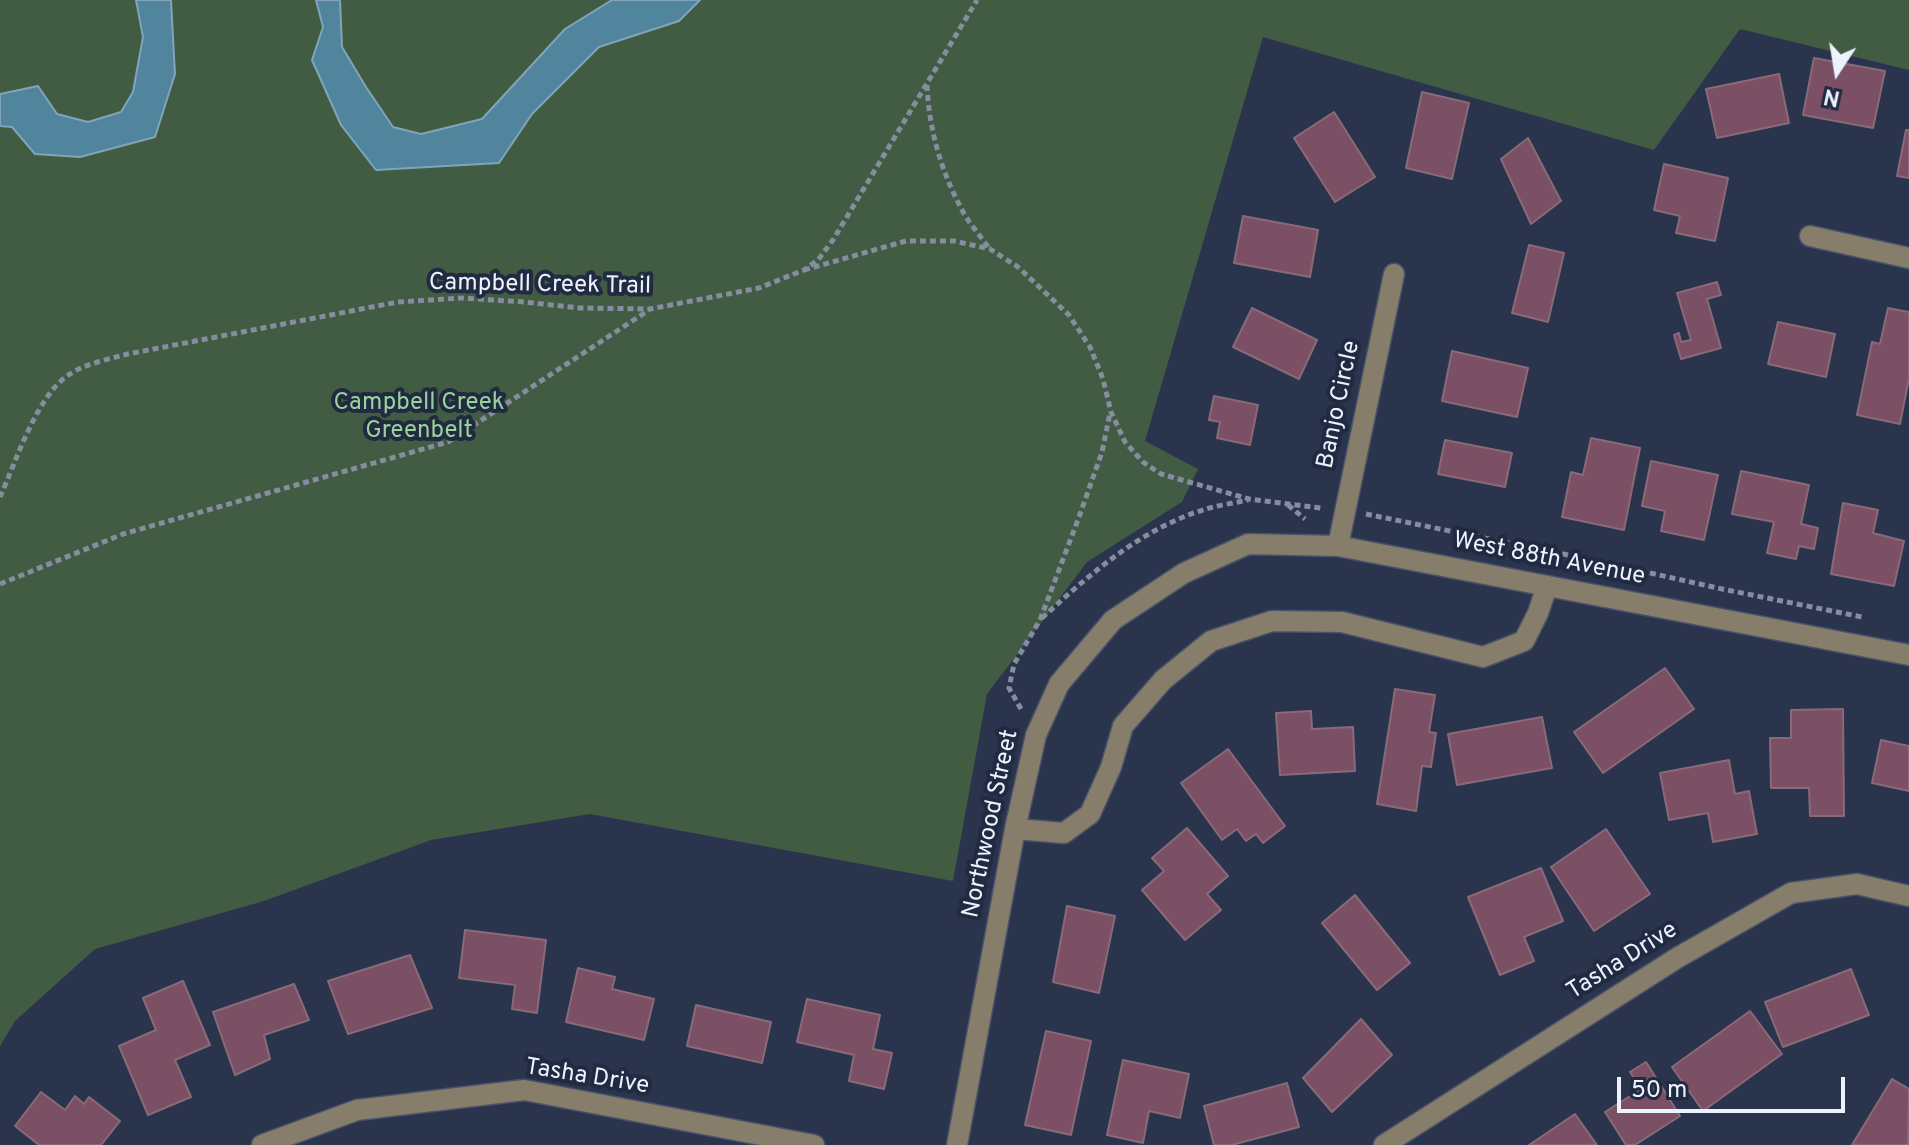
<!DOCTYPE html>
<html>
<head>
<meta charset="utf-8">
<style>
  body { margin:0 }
  #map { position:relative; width:1909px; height:1145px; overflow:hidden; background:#2a344c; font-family:Overpass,sans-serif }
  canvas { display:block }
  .north { position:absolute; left:1797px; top:32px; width:80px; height:80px; -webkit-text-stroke:6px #202a41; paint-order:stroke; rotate:192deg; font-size:22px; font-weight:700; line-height:32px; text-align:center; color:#ecf2fe }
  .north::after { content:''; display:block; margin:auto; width:28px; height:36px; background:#ecf2fe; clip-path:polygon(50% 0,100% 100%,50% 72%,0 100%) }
  .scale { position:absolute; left:1617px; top:1077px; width:228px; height:36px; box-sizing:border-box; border:4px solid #ecf2fe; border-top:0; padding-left:10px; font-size:24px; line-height:28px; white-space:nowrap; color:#ecf2fe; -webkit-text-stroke:6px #202a41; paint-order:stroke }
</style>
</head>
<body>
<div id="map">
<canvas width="1909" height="1145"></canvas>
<div class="north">N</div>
<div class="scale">50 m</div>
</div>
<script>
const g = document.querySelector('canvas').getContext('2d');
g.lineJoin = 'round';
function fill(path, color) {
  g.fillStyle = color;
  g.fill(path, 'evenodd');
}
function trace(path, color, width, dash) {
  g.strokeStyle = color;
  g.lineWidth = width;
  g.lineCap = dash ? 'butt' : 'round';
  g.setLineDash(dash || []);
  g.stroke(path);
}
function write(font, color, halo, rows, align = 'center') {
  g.font = font + ' Overpass,sans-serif';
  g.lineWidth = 8;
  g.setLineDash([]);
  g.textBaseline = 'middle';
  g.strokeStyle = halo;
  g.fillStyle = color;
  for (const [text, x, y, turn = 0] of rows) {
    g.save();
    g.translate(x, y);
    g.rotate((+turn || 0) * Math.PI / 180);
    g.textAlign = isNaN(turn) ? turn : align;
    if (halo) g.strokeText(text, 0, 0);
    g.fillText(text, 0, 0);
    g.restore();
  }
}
fill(new Path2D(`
  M0 0H1909V70L1740 29 1654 150 1263 37 1145 441 1198 469 1182 502 1087 562 987 694 953 881 590 814 431 840 264 901 95 949 15 1021 0 1046Z`), '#425c43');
const water = new Path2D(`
  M136 0H171L175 74 155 137 80 157 35 154 12 127 0 126V94L38 86 57 114 88 122 121 112 133 92 143 37Z
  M316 0H340L342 47 366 87 393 127 421 134 482 119 565 29 612 0H700L679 21 599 47 532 114 499 163 376 170 341 125 312 60 323 27Z`);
fill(water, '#51849d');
trace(water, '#80a5ba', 2);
const building = new Path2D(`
  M1814 58 1885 71 1873 128 1803 115Z
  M1779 74 1789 123 1717 138 1706 89Z
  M1422 92 1469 103 1452 179 1406 168Z
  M1334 112 1375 177 1335 202 1294 138Z
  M1906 130H1909V178L1897 176Z
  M1528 138 1561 201 1531 224 1501 159Z
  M1664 164 1728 178 1715 241 1676 233 1680 216 1654 210Z
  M1243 216 1318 230 1310 277 1234 263Z
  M1529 245 1564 253 1548 322 1512 313Z
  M1717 282 1721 295 1707 299 1721 348 1681 359 1674 335 1679 333 1681 342 1691 340 1677 293Z
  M1252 308 1317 340 1299 379 1233 347Z
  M1888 308 1909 312V378L1900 424 1857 415 1872 342 1880 344Z
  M1778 322 1835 334 1826 377 1768 364Z
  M1452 351 1528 368 1517 417 1442 401Z
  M1214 396 1258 405 1250 445 1217 438 1220 422 1209 420Z
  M1591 438 1640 448 1624 530 1562 517 1571 472 1583 475Z
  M1445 440 1512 453 1505 487 1438 474Z
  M1651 461 1718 475 1704 540 1661 531 1665 511 1642 506Z
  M1741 471 1809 485 1801 524 1818 528 1814 549 1799 546 1796 559 1767 553 1774 522 1732 514Z
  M1843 503 1878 510 1873 533 1904 541 1894 586 1831 574Z
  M1665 668 1694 709 1603 773 1574 732Z
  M1395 689 1435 695 1429 732 1436 733 1431 767 1422 766 1416 811 1377 804Z
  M1843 709 1844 816H1810L1809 788H1771L1770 738H1791V710Z
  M1311 711 1312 729 1353 727 1355 771 1280 775 1276 713Z
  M1542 717 1552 768 1457 785 1448 734Z
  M1881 740 1909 746V791L1872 783Z
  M1228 749 1285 826 1263 843 1256 834 1246 841 1237 829 1222 840 1181 783Z
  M1729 760 1735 794 1749 791 1757 834 1713 842 1708 813 1669 820 1660 773Z
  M1187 828 1228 876 1207 894 1221 910 1185 940 1142 890 1164 871 1152 858Z
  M1606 829 1650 894 1594 931 1551 867Z
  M1541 868 1563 921 1524 937 1534 961 1500 975 1468 897Z
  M1355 895 1410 963 1377 990 1322 923Z
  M1067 906 1115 916 1099 993 1053 982Z
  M465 930 546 940 537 1013 512 1009 515 985 459 978Z
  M410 955 432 1008 348 1034 328 981Z
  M578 968 615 977 612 989 654 999 644 1040 566 1022Z
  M1851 969 1869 1015 1783 1047 1765 1002Z
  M183 981 210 1045 175 1060 191 1097 148 1115 119 1046 156 1030 143 998Z
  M294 984 309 1020 264 1035 270 1059 235 1075 213 1012Z
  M807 999 880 1015 873 1049 892 1053 884 1089 849 1081 854 1055 797 1042Z
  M696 1005 771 1022 762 1063 687 1046Z
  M1750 1011 1782 1054 1703 1111 1672 1067Z
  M1361 1019 1392 1055 1332 1112 1303 1078Z
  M1046 1031 1091 1041 1071 1135 1025 1125Z
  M1123 1060 1189 1074 1180 1118 1149 1111 1143 1143 1107 1135Z
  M1646 1062 1680 1116 1635 1145H1626L1605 1112 1641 1089 1630 1072Z
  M1892 1079 1909 1089 1908 1145H1852Z
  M1287 1083 1299 1127 1232 1145H1214L1204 1106Z
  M41 1092 65 1110 75 1096 84 1104 89 1097 120 1121 101 1145H39L15 1126Z
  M1575 1114 1597 1145H1529Z`);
fill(building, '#7b4f64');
trace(building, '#896a78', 2);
const minor = new Path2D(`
  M1810 236 1909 258
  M1338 546 1394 274
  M1015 829 1064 833 1090 814 1111 767 1123 726 1163 680 1211 641 1272 621 1342 622 1483 657 1524 641 1538 613 1547 586
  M262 1145 357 1110 524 1090 814 1145
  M957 1145 1015 829 1036 735 1059 684 1113 620 1184 573 1248 544 1338 546 1909 655
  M1384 1145 1677 958 1791 893 1857 884 1909 896`);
trace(minor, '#495268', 23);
trace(new Path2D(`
  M927 85C929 128 940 168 960 206 967 221 979 234 989 248
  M804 270 906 241H954L990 249 1018 267 1069 315 1090 347 1103 379 1111 412 1125 442 1143 462 1161 474 1249 499 1321 508
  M0 497C16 462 37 394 70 374 87 363 109 359 128 354L398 302 462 298 524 302 580 308 650 309 759 288 804 270 818 260 833 240 977 0
  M1288 505 1305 519
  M1366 514 1583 558 1722 589 1862 617
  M0 584 123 534 448 442 649 310
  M1042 618C1090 574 1142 528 1206 509 1219 505 1234 503 1248 500
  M1021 709 1009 688 1014 664 1040 620 1079 517 1102 452 1110 413`), '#858d9f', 5, [6, 4]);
trace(minor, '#877d6b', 20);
write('24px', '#ecf2fe', '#202a41', [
  ["Campbell Creek Trail",540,286,1],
  ["Banjo Circle",1340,405,-78],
  ["West 88th Avenue",1549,560,11],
  ["Northwood Street",992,824,-78],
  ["Tasha Drive",1623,962,-32],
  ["Tasha Drive",587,1078,9]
]);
write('24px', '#99d29b', '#202a41', [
  ["Campbell Creek",419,404],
  ["Greenbelt",419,432]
]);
</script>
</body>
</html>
